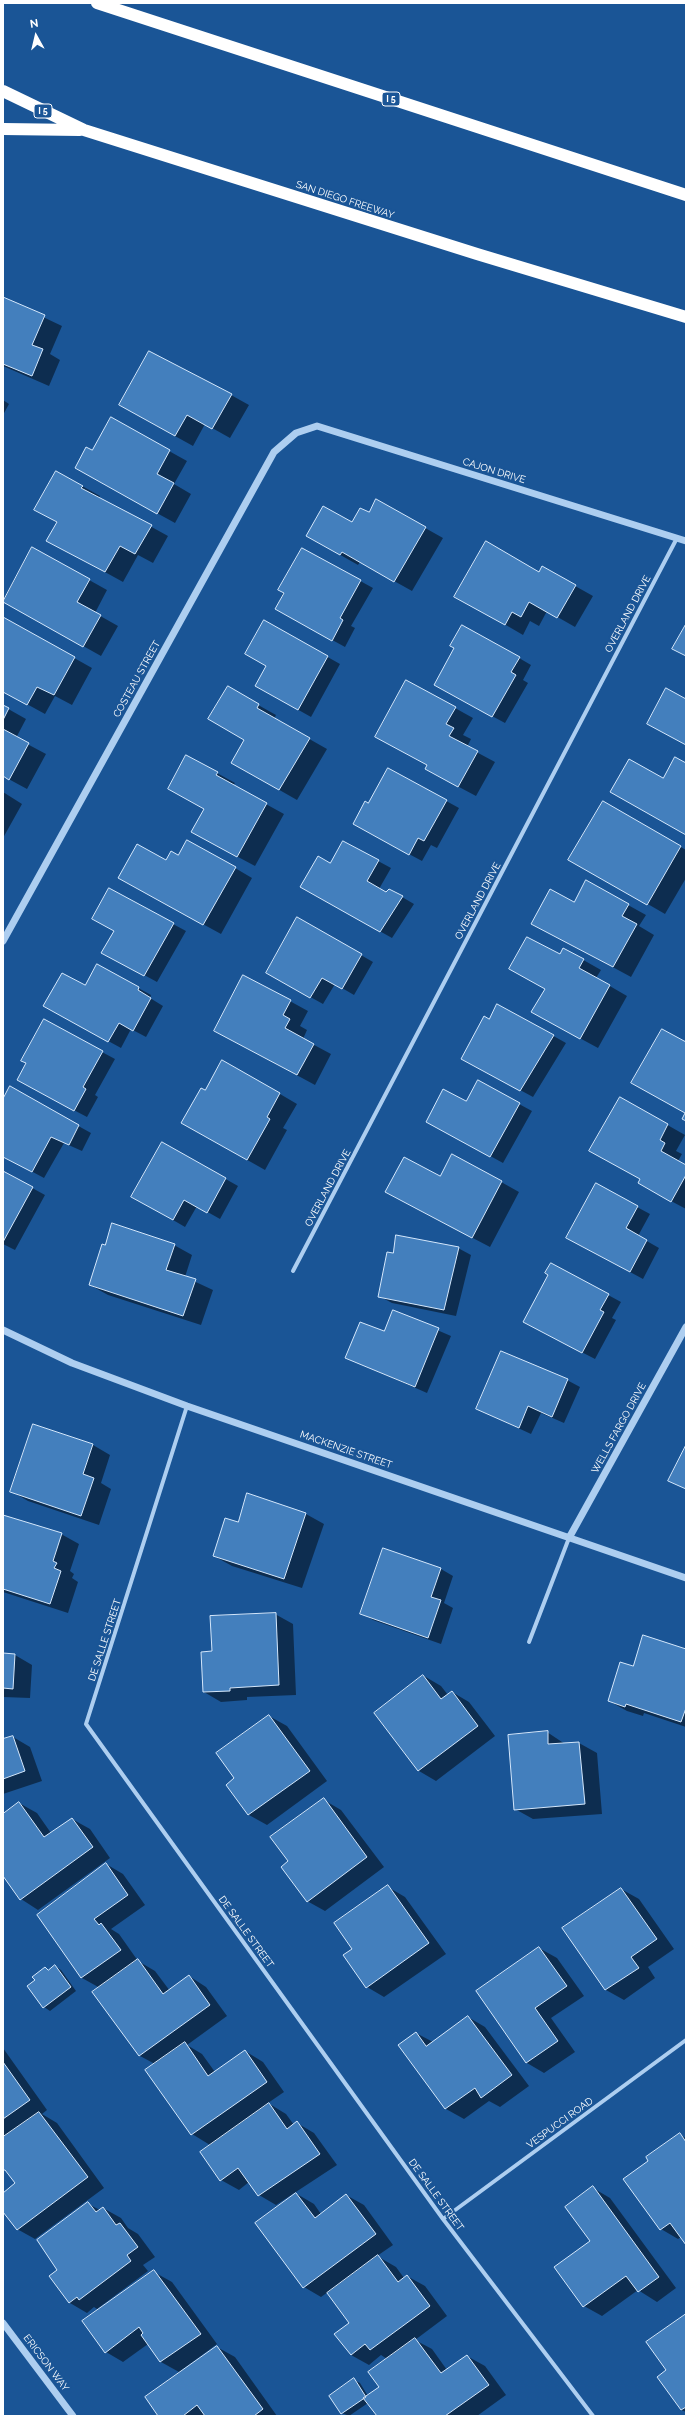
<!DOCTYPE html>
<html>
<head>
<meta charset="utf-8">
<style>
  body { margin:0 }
  #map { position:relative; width:689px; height:2419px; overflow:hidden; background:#1a5596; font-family:Raleway,sans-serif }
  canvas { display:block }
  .frame { position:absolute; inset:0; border:4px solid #fff; pointer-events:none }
  .north { position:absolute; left:16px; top:16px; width:40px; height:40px; -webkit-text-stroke:3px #1a5596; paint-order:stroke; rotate:352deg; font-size:11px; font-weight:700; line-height:16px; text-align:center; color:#fff }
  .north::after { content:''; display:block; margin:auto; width:14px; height:18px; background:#fff; clip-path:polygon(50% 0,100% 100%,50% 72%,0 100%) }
</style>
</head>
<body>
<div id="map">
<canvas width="689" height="2419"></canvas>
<div class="frame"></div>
<div class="north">N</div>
</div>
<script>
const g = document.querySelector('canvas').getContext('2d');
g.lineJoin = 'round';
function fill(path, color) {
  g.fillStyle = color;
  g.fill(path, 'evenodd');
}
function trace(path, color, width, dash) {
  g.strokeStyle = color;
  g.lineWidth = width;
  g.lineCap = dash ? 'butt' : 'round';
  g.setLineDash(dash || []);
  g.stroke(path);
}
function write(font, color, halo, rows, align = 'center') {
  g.font = font + ' Raleway,sans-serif';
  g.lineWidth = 4;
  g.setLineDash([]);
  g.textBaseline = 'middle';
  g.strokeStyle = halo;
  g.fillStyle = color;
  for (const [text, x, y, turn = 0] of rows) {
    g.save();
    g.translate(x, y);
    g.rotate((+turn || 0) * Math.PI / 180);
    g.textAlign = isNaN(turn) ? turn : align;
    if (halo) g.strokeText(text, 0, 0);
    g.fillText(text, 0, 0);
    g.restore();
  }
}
fill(new Path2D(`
  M3 298 62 326 50 354 60 360 49 386 3 366Z
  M231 395 249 405 230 438 205 424 193 446 137 415Z
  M3 400 9 404 3 415Z
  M169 451 187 461 174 484 191 494 175 523 93 478 92 452Z
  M82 486 100 496 99 498 168 536 153 563 138 555 123 582 65 550 58 523 36 510Z
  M377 501 443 538 412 591 360 562 358 565 307 536 353 523 369 514Z
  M32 548 107 590 95 613 118 626 101 656 3 601Z
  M302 549 373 588 351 626 355 628 345 647 276 609Z
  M543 568 593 596 575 627 547 611 539 626 530 621 523 635 456 596 540 573Z
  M3 618 92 668 72 705 55 696 45 714 3 691Z
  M264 621 340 664 311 717 256 686 268 666Z
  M519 658 531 665 523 680 528 683 505 723 447 692Z
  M228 688 276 715 274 719 327 749 297 800 232 763 246 740Z
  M3 706 26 719 16 738 46 754 27 789 3 776Z
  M455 708 473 718 463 735 471 739 467 747 495 762 476 796 444 779 428 765 394 747Z
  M388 769 459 808 437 848 431 845 422 861 366 831 369 804Z
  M217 773 235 783 233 786 284 814 255 866 210 842 205 809 169 788Z
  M3 792 22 804 3 838Z
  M603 802 686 850V878L665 914 570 859Z
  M343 842 391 868 379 889 387 894 402 897 414 904 392 938 301 887 331 865Z
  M179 856 235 868 252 878 221 934 137 888 166 861Z
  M575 903 628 905 646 915 639 926 654 935 631 977 550 933Z
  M298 919 373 962 354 995 335 984 323 1004 267 973Z
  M173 924 186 931 157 982 115 959Z
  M564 949 601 970 596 978 627 996 598 1048 550 1022 546 989Z
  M98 966 151 995 150 998 163 1006 146 1037 131 1029 121 1048 57 1013 86 986Z
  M244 976 308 1011 300 1026 307 1030 303 1039 331 1054 315 1085 215 1031Z
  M498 1005 566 1043 533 1097 474 1065 489 1021Z
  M102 1052 115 1059 95 1095 98 1097 87 1117 30 1087Z
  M10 1088 91 1133 82 1151 64 1143 44 1178 3 1156V1101Z
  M206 1091 280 1094 297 1104 283 1128 287 1130 265 1170 182 1123Z
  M620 1098 685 1135 676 1151 682 1154 678 1161 686 1166V1209L656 1193 641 1179Z
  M466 1103 519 1104 532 1111 503 1163 439 1128Z
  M162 1143 238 1186 220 1219 197 1206 185 1227 132 1196Z
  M453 1155 519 1192 490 1247 404 1202 440 1177Z
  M3 1172 45 1195 15 1250 3 1244Z
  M596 1185 650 1214 638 1236 659 1248 643 1279 580 1245Z
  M174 1245 192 1255 185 1277 213 1290 201 1325 108 1295 90 1285Z
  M458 1248 471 1255 456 1316 392 1303 379 1296 393 1254Z
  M551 1264 621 1302 612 1318 616 1320 595 1359 537 1329Z
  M393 1311 451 1336 427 1393 347 1358 385 1332Z
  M567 1380 580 1387 564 1423 541 1413 531 1434 477 1409Z
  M33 1426 93 1445 110 1455 101 1483 111 1489 99 1525 28 1501 11 1491Z
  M247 1494 306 1514 324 1524 302 1588 232 1566 214 1556 238 1523Z
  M3 1516 61 1534 79 1544 70 1571 74 1574 72 1578 78 1582 68 1613 3 1592Z
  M441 1569 453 1576 444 1603 453 1608 441 1644 373 1620 361 1613Z
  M275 1614 293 1624 296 1695 247 1697V1700L221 1702 204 1692 213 1652Z
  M686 1650V1727L644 1713 643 1716 627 1711 609 1701Z
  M3 1654 15 1655 32 1665 30 1698 3 1697Z
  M424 1676 441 1686 448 1695 452 1692 469 1702 495 1736 436 1781 419 1771 375 1714Z
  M269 1716 287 1726 327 1781 267 1825 249 1815 227 1785 236 1778Z
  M547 1732 565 1744 579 1743 597 1753 602 1814 533 1819 515 1809Z
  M13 1737 30 1747 42 1781 3 1794V1741Z
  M324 1800 341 1810 384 1867 325 1911 307 1901 289 1862Z
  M19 1803 37 1813 51 1833 72 1819 90 1829 110 1858 38 1910 21 1899 3 1874V1815Z
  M106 1864 123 1874 145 1905 111 1929 119 1934 138 1961 155 1971 170 1991 189 1976 206 1987 227 2016 187 2045 202 2054 215 2072 245 2051 263 2062 284 2092 268 2103 286 2114 294 2125 297 2123 314 2133 337 2165 276 2205 259 2195 249 2182 239 2190 221 2180 201 2152 210 2145 192 2134 155 2064 140 2056 94 1992 100 1988 82 1978 38 1915Z
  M388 1887 405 1897 446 1954 384 1997 367 1987 354 1949Z
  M621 1889 639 1899 674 1949 648 1967 655 1978 624 2000 606 1990 564 1928Z
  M539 1948 557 1958 584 1996 551 2018 575 2052 544 2073 527 2063 477 1991Z
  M55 1966 61 1970 76 1991 50 2011 44 2007 49 1971Z
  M468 2017 485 2027 529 2086 500 2107 489 2101 464 2119 446 2109 399 2045 416 2033 433 2042Z
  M3 2048 47 2110 42 2114 57 2123 104 2188 35 2239 17 2229 3 2210V2194L17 2184 3 2167Z
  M680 2135 686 2138V2244L681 2237 678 2239 661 2229 650 2161Z
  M593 2188 610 2198 676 2288 657 2302 638 2290 602 2316 584 2306 591 2241Z
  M297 2194 314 2204 321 2214 346 2195 364 2205 393 2245 377 2256 396 2267 404 2278 407 2276 425 2286 447 2316 415 2340 432 2349 447 2370 467 2356 485 2366 506 2395 477 2416H378L368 2403 349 2416 342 2413 354 2380 360 2383 368 2396 380 2387 387 2359 381 2355 369 2365 351 2355V2323L328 2292 321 2297 304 2287Z
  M88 2204 100 2210 103 2208 121 2218 128 2228 138 2234 155 2257 143 2265 148 2271 97 2309 94 2307 87 2313 70 2303 51 2276 58 2271Z
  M154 2272 172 2282 217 2344 179 2372 161 2362 148 2344 123 2362 106 2352Z
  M686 2315V2412L681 2410 667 2370Z
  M217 2347 235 2357 277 2416H159Z`), '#0007');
const building = new Path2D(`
  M3 297 45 315 32 345 43 349 32 376 3 364Z
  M149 351 232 394 212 429 187 415 175 436 119 405Z
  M111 417 170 450 157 474 174 483 157 514 75 468 86 447 92 450Z
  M56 471 83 486 81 488 152 525 135 554 120 546 105 572 46 541 57 522 34 510Z
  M376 499 426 527 394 582 342 552 340 555 306 536 323 506 352 522 360 508 369 512Z
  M486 541 539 572 542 566 576 585 557 618 529 602 521 617 512 612 505 625 454 597Z
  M32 547 90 579 77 602 101 615 83 647 3 602Z
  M302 548 361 580 340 618 343 620 332 641 275 609 284 593 278 590Z
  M3 617 75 657 54 695 37 687 27 705 3 692Z
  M264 620 328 656 298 710 255 686 266 666 245 654Z
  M686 624V656L672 649Z
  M462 625 520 657 511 672 516 675 492 717 434 685 454 648 450 646Z
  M406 680 456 707 446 724 454 728 449 736 478 751 458 787 425 769 427 765 375 737Z
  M228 686 259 704 257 708 310 738 279 790 231 763 244 740 208 719Z
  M666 688 686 699V745L647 724Z
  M3 705 9 708 3 720Z
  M3 729 29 743 9 780 3 776Z
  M186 755 218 772 216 775 267 803 237 857 191 832 204 809 168 789Z
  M675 757 686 763V835L610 792 629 759 663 778Z
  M388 768 447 800 424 841 418 838 409 855 353 824 365 801 368 803Z
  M603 801 681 846 647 905 568 860Z
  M187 840 236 867 203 925 118 878 137 844 166 860 171 851 178 855Z
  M343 841 379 860 367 881 386 892 389 889 403 896 380 932 300 887 318 856 330 863Z
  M586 880 629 904 622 916 637 924 613 967 531 924 550 889 574 902Z
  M109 888 174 923 144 976 101 953 114 931 92 919Z
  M297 917 362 954 342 989 322 978 310 998 266 973Z
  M527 937 560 954 563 948 584 959 579 968 610 985 580 1039 531 1012 545 989 509 969Z
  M97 964 139 987 138 990 151 998 133 1031 119 1023 108 1042 43 1006 62 973 85 985Z
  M243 975 291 1000 283 1015 290 1019 285 1028 314 1044 297 1075 214 1031Z
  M497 1004 554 1035 520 1091 461 1059 484 1016 489 1019Z
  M44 1019 103 1051 83 1087 86 1089 74 1111 17 1080 26 1063 21 1061Z
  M662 1029 686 1042V1121L682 1119 685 1113 631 1083Z
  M222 1060 280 1093 267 1117 270 1119 247 1160 181 1123 201 1088 205 1090Z
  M478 1080 520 1103 490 1157 426 1122 443 1089 466 1101Z
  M10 1086 79 1125 69 1145 51 1137 32 1172 3 1157V1099Z
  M620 1097 668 1124 660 1140 665 1143 661 1151 686 1165V1175L671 1202 638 1183 640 1179 589 1151Z
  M162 1142 226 1178 207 1213 184 1200 173 1220 131 1197Z
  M452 1154 502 1181 472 1238 385 1192 404 1157 440 1176Z
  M3 1171 33 1187 3 1242Z
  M596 1183 638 1206 626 1228 647 1240 630 1272 566 1238Z
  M112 1223 175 1244 166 1270 196 1279 183 1316 89 1285 102 1244 105 1245Z
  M396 1235 459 1247 444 1310 378 1297 387 1252 393 1253Z
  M551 1263 609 1294 600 1310 604 1312 582 1353 523 1322 548 1275 545 1273Z
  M393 1310 439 1328 415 1387 345 1358 360 1322 384 1331Z
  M501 1351 568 1379 552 1417 528 1406 519 1428 476 1409Z
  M33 1424 93 1444 83 1474 94 1478 81 1516 10 1492Z
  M686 1445V1489L668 1481Z
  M247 1493 306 1513 284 1579 213 1556 225 1518 238 1522Z
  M3 1515 62 1533 53 1561 57 1563 54 1568 61 1571 50 1604 3 1589Z
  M383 1548 441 1568 431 1597 441 1600 428 1638 360 1614Z
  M276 1613 279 1685 230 1688V1691L203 1692 201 1652 212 1651 210 1616Z
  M643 1635 686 1649V1708L681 1722 626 1704 625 1707 608 1701 620 1662 633 1666Z
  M3 1653 15 1654 13 1689 3 1688Z
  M423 1675 441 1699 452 1691 478 1726 418 1771 374 1713Z
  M269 1715 310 1771 248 1815 226 1785 234 1778 216 1753Z
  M548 1731V1744L579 1742 585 1804 514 1810 508 1735Z
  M13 1736 25 1771 3 1779V1739Z
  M324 1798 367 1857 307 1902 281 1867 288 1861 270 1837Z
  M19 1802 44 1837 72 1818 93 1847 20 1900 3 1876V1814Z
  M106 1863 128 1895 94 1919 99 1925 101 1923 121 1950 81 1978 37 1915Z
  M388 1885 429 1943 366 1988 343 1955 352 1949 334 1923Z
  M621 1888 657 1939 631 1957 639 1968 605 1990 562 1928Z
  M539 1947 567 1986 535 2008 558 2041 526 2063 476 1991Z
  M138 1959 163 1994 189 1975 210 2005 139 2056 92 1992Z
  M55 1965 71 1987 43 2008 27 1986 35 1980 32 1977 45 1967 48 1970Z
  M468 2016 512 2075 481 2098 475 2088 445 2109 398 2045 416 2032 426 2046Z
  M185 2042 208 2076 245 2050 267 2082 191 2135 145 2070Z
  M3 2062 30 2100 3 2119Z
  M269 2103 287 2129 297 2121 320 2154 258 2196 238 2168 220 2181 200 2152Z
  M39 2112 88 2177 17 2230 3 2212V2193L15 2183 5 2170H3V2137Z
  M680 2133 686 2142V2245L670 2223 660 2230 623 2179 648 2161 646 2157Z
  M593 2186 659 2277 638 2292 626 2276 583 2307 554 2267 590 2241 565 2207Z
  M296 2193 315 2218 346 2194 376 2234 303 2288 255 2223Z
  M88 2202 96 2212 103 2207 116 2225 120 2223 138 2247 127 2255 131 2261 79 2300 77 2297 69 2303 49 2276 57 2270 37 2240Z
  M378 2255 398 2282 407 2275 430 2306 370 2350 365 2344 351 2355 334 2334 349 2323 327 2293Z
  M154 2270 201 2334 160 2362 141 2335 143 2333 139 2327 105 2353 82 2321Z
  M686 2314V2407L681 2410 657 2377 666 2370 646 2342Z
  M415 2338 441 2373 467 2355 489 2385 445 2416H377L363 2398 379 2387 368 2372Z
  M217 2346 263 2409 254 2416H205L197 2405 183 2416H158L145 2397Z
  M354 2378 366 2397 341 2414 329 2396Z`);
fill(building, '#437fbd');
trace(building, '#d4e7fb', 1);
trace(new Path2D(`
  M293 1271 677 538
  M187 1406 86 1724 443 2219 593 2416
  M529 1642 569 1538
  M443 2219 686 2040`), '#adcef0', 4);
trace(new Path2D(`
  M3 941 274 452 296 433 317 426 686 541
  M3 1330 72 1363 187 1406 686 1578
  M569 1538 686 1327
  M3 2323 73 2416`), '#adcef0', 7);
trace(new Path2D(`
  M97 3 686 195
  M3 91 84 130 477 254 686 317
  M3 129 80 130`), '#fff', 12);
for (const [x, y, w] of [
  [391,99,18],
  [43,111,18]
]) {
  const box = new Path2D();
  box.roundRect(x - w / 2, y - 7, w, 14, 3);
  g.fillStyle = '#1a5596';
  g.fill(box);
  trace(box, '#fff', 1);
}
write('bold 9px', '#fff', null, [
  ["I 5",391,99],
  ["I 5",43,111]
]);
write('10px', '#fff', '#1a5596', [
  ["SAN DIEGO FREEWAY",345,200,18],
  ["CAJON DRIVE",494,471,17],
  ["OVERLAND DRIVE",628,614,-62],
  ["COSTEAU STREET",137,679,-61],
  ["OVERLAND DRIVE",478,901,-62],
  ["OVERLAND DRIVE",328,1188,-62],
  ["WELLS FARGO DRIVE",619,1428,-61],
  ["MACKENZIE STREET",346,1450,19],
  ["DE SALLE STREET",105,1640,-72],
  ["DE SALLE STREET",246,1932,54],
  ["VESPUCCI ROAD",560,2123,-36],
  ["DE SALLE STREET",436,2195,54],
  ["ERICSON WAY",46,2363,53]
]);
</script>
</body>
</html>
